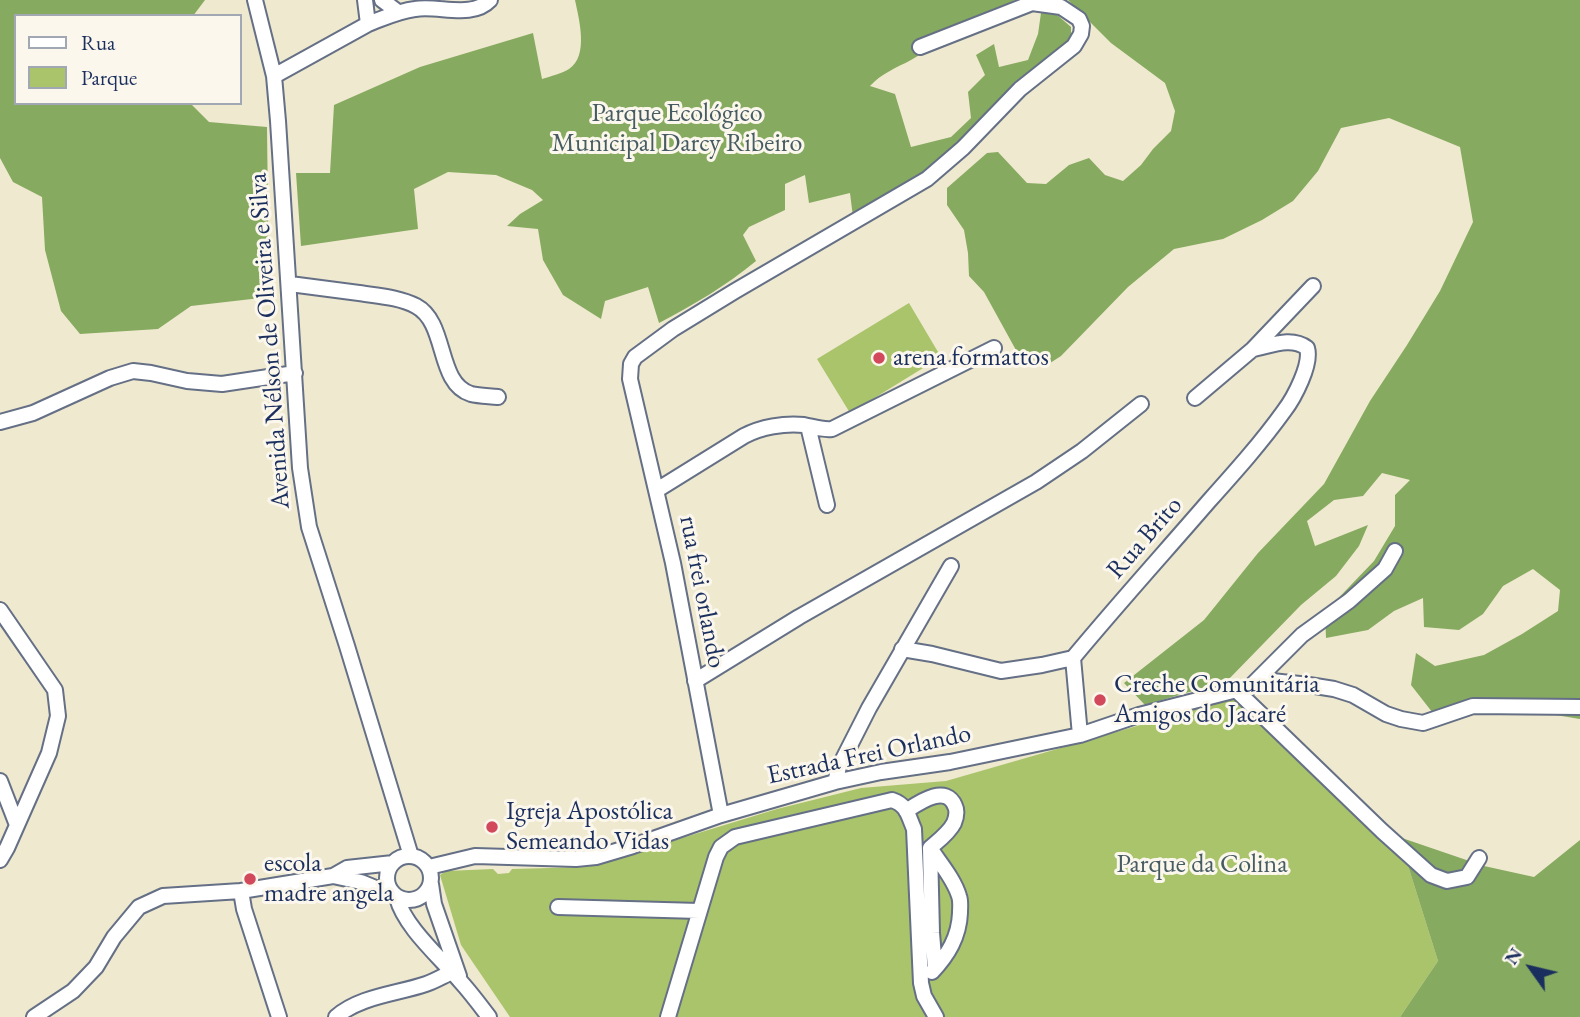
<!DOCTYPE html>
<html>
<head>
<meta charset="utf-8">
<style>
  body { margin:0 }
  #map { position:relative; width:1580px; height:1017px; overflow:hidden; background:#efe9cf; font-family:"EB Garamond",serif }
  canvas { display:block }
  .legend { position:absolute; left:14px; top:14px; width:228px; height:91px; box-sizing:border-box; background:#fbf7ec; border:2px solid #a1a7b3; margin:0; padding:9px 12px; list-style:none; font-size:21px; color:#1b2f5e }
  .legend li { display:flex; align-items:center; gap:14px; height:35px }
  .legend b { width:35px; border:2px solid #a1a7b3 }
  .north { position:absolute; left:1496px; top:933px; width:70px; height:70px; -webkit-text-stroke:5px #fbf7ec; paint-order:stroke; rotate:304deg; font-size:19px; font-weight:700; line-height:28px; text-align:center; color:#1b2f5e }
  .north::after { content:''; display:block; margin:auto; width:24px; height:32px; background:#1b2f5e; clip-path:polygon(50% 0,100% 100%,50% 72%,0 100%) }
</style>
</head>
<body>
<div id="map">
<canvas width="1580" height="1017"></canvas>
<ul class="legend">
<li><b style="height:9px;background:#fff"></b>Rua</li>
<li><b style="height:19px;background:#a9c46b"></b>Parque</li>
</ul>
<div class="north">N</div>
</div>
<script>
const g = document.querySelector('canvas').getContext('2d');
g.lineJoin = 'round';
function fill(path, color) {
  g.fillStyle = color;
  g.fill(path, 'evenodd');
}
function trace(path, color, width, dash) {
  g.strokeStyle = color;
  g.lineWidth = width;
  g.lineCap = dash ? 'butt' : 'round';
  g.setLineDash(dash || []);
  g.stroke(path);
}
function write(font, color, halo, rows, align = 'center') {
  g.font = font + ' "EB Garamond",serif';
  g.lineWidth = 6;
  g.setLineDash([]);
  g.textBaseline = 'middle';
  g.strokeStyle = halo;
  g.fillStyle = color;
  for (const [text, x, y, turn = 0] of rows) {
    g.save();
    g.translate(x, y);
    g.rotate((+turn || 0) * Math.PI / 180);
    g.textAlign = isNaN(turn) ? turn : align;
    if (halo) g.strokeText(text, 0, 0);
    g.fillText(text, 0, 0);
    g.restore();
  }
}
fill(new Path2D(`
  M909 303 941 357 850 413 817 359Z
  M1241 696 1399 837 1438 961 1400 1017H510L461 945 440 875 446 871 493 869 498 874 509 873 512 869 587 867 777 809 861 788 946 781Z`), '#a9c46b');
fill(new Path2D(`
  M0 0H205L193 16H16V103H190L209 122 267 127 269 297 191 306 158 329 80 334 61 311 45 250 42 197 13 182 0 158Z
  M575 0H1015C980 19 946 39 911 60 896 68 882 73 870 86L895 94 911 147 951 137 971 118 968 92 985 75 976 55 994 44 999 67 1028 60 1038 34 1041 13 1056 14 1071 27V45L1012 87 977 125 936 166 853 217 850 193 809 203 805 175 785 184V210L749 227 743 235 756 261C726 286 693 305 659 323L648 287 605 301 601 319 563 295 543 260 538 229 507 226 520 214 543 200 532 190 496 175 448 172 414 189 418 229 301 246 296 173H330L334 105 420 67 533 33 542 79C551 76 561 74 569 69 589 56 579 19 575 0Z
  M1068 0H1580V719L1525 710 1436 717 1411 685 1416 653 1435 666 1484 655 1522 634 1558 611 1560 590 1533 569 1503 586 1483 614 1459 630 1424 627 1423 598 1394 611 1368 630 1326 638 1325 612 1374 561 1395 526V495L1410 480 1382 473 1363 496 1334 500 1307 521 1315 546 1368 525 1359 546 1336 576 1301 605 1227 681 1145 705 1124 683 1204 620 1258 553 1324 484 1370 401 1407 345 1440 291 1473 222 1460 147 1389 118 1341 128 1318 171 1293 201 1262 220 1223 239 1174 249 1128 287 1061 356 1047 365 1032 367 1022 361 984 292 969 276 968 253 964 230 947 205V188L987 153 998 152 1027 183 1046 184 1069 165 1089 158 1105 175 1123 181 1141 165 1153 149 1171 131 1175 111 1165 83 1111 43Z
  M1399 837 1484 866 1534 877 1580 840V1017H1400L1438 961Z`), '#86aa5f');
const minor = new Path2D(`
  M255 0 274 76 278 121 300 468 309 527 347 646 411 856
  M382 0 398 12
  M368 24C384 18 398 11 415 9 439 5 472 19 490 0
  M274 76 368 24 365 0
  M290 284C313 287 336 290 359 293 378 296 399 297 416 306 448 323 436 383 471 394 479 396 489 396 498 397
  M1195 398 1253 349 1313 286
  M0 422 33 413 110 378 133 371 151 373 187 381 222 384 295 373
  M808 426 827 505
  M657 490 744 436C761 427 784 423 804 425 814 427 822 430 832 429L994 348
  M0 610 55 690 58 716 49 753 7 848 0 860
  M902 649 932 654 1001 671 1042 665 1073 658C1117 605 1164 553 1209 501 1235 472 1261 443 1284 411 1294 398 1312 364 1307 348 1291 336 1270 346 1253 349
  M1073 658 1080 735
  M695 681 799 617 1036 482 1082 451 1141 404
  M1252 685 1302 635 1349 601 1385 569 1395 551
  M1237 691 1382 831 1431 875 1447 881 1467 877 1479 858
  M0 781 17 825
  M835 782 839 767 869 708 951 566
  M906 811C920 802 946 784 955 806 958 812 956 818 954 823 949 833 938 841 930 848L932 933 935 968
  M721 815 673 563 630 379 631 364 635 357 673 329 735 291 927 179 963 148 1020 89 1074 46 1081 34 1082 26 1079 19 1061 7 1032 3 920 47
  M930 848C940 863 954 879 959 896 961 901 960 907 960 913 959 937 948 955 932 972
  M387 878a22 22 0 1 1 44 0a22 22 0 1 1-44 0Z
  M429 867 475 856 576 859 596 857 633 846 721 815 835 782 881 772 950 762 1080 735 1139 715 1272 681 1309 685 1334 689 1353 695 1386 714 1401 719 1423 723 1473 706 1580 707
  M333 876 347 868 393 863
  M431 884 434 904 459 976
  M241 891 244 909 279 1017
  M397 898C405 928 441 958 461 982 471 993 480 1005 489 1017
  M558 907 699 911
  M34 1017 73 991 96 967 114 937 139 907 163 896 241 891 333 876 361 882 395 896
  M336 1017C360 996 397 994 426 984 435 981 443 976 452 972
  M668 1017 716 857 721 847 735 837 892 800C907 805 908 815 914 829L921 983 924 996 936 1017`);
trace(minor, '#657086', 18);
trace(minor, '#fff', 14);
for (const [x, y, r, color] of [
  [879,358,7,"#d1495b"],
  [1100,700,7,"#d1495b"],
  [492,827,7,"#d1495b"],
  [250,879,7,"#d1495b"]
]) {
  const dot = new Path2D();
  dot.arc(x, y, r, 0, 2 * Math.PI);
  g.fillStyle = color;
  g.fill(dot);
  trace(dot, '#fbf7ec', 2.5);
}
write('26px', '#465c62', '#fbf7ec', [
  ["Parque Ecológico",677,114],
  ["Municipal Darcy Ribeiro",677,144],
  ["Parque da Colina",1202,865]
]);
write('26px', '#1b2f5e', '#fbf7ec', [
  ["Avenida Nélson de Oliveira e Silva",270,341,-94],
  ["Rua Brito",1145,538,-49],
  ["rua frei orlando",702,592,79],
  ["Estrada Frei Orlando",869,755,-12]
]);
write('26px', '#1b2f5e', '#fbf7ec', [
  ["arena formattos",893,358],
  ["Creche Comunitária",1114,685],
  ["Amigos do Jacaré",1114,715],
  ["Igreja Apostólica",506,812],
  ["Semeando Vidas",506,842],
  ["escola",264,864],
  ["madre angela",264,894]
], 'left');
</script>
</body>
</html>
